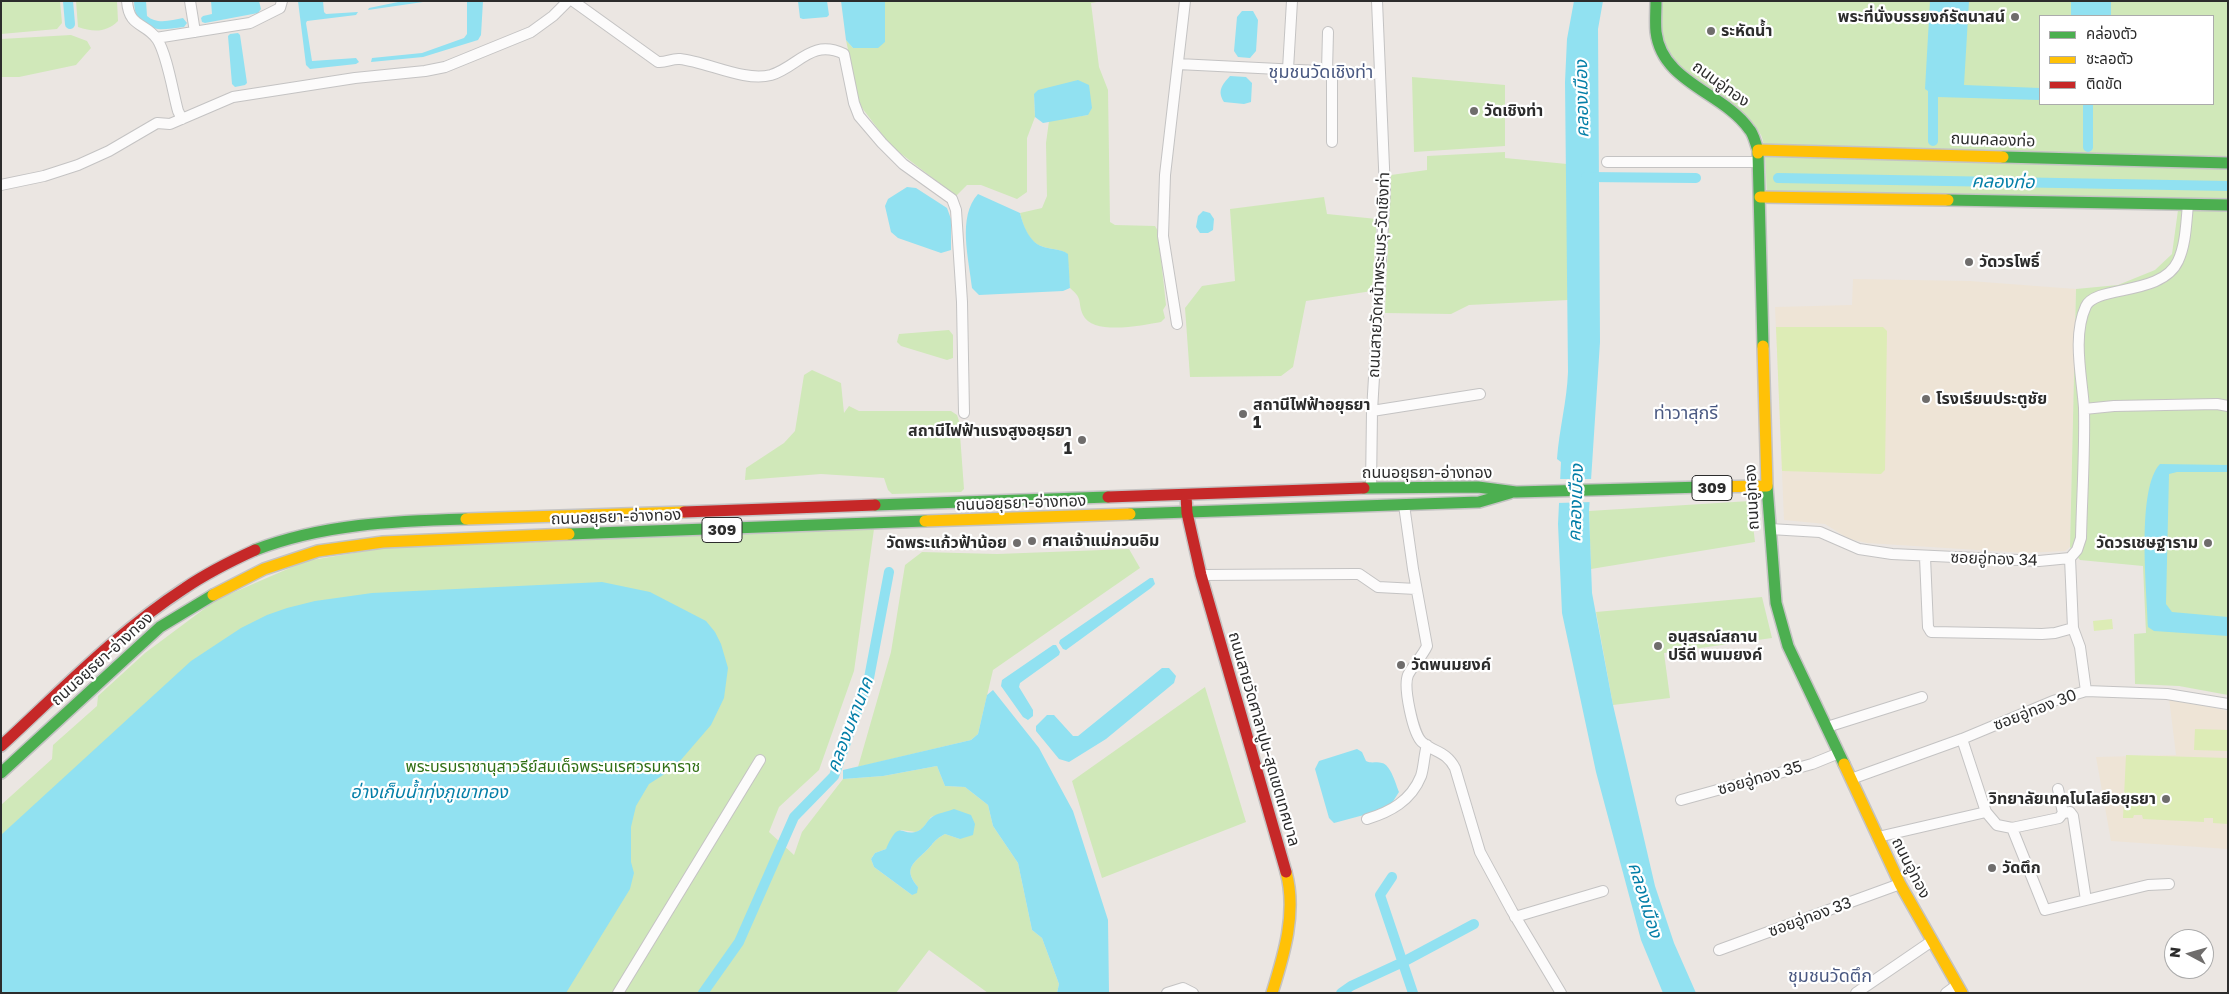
<!DOCTYPE html>
<html>
<head>
<meta charset="utf-8">
<style>
  body { margin:0 }
  #map { position:relative; width:2229px; height:994px; overflow:hidden; background:#ebe6e2; font-family:"Golos Text","Noto Sans Thai",sans-serif }
  canvas { display:block }
  .frame { position:absolute; inset:0; border:2px solid #2c2c2c; pointer-events:none }
  .legend { position:absolute; left:2039px; top:15px; width:175px; height:90px; box-sizing:border-box; background:#fff; border:1px solid #ababab; margin:0; padding:6px 9px; list-style:none; font-size:15px; color:#2c2c2c }
  .legend li { display:flex; align-items:center; gap:10px; height:25px }
  .legend b { width:25px; border:1px solid #ababab }
  .north { position:absolute; left:2164px; top:929px; width:50px; height:50px; box-sizing:border-box; background:#fff; border:1px solid #ababab; border-radius:50%; rotate:276deg; font-size:14px; font-weight:700; line-height:20px; text-align:center; color:#2c2c2c }
  .north::after { content:''; display:block; margin:auto; width:18px; height:22px; background:#6f6d6c; clip-path:polygon(50% 0,100% 100%,50% 72%,0 100%) }
</style>
</head>
<body>
<div id="map">
<canvas width="2229" height="994"></canvas>
<div class="frame"></div>
<ul class="legend">
<li><b style="height:6px;background:#4caf50"></b>คล่องตัว</li>
<li><b style="height:6px;background:#ffc107"></b>ชะลอตัว</li>
<li><b style="height:6px;background:#c62828"></b>ติดขัด</li>
</ul>
<div class="north">N</div>
</div>
<script>
const g = document.querySelector('canvas').getContext('2d');
g.lineJoin = 'round';
function fill(path, color) {
  g.fillStyle = color;
  g.fill(path, 'evenodd');
}
function trace(path, color, width, dash) {
  g.strokeStyle = color;
  g.lineWidth = width;
  g.lineCap = dash ? 'butt' : 'round';
  g.setLineDash(dash || []);
  g.stroke(path);
}
function write(font, color, halo, rows, align = 'center') {
  g.font = font + ' "Golos Text","Noto Sans Thai",sans-serif';
  g.lineWidth = 4.5;
  g.setLineDash([]);
  g.textBaseline = 'middle';
  g.strokeStyle = halo;
  g.fillStyle = color;
  for (const [text, x, y, turn = 0] of rows) {
    g.save();
    g.translate(x, y);
    g.rotate((+turn || 0) * Math.PI / 180);
    g.textAlign = isNaN(turn) ? turn : align;
    if (halo) g.strokeText(text, 0, 0);
    g.fillText(text, 0, 0);
    g.restore();
  }
}
fill(new Path2D(`
  M1853 279 1970 281 2076 289 2070 547 2065 551 2025 553 1867 543 1849 539 1825 524 1784 520 1775 307 1852 305Z
  M2169 698 2228 711V849L2111 841 2096 757 2176 755Z`), '#eee4d6');
fill(new Path2D(`
  M1 1H60L62 23 57 29 1 34Z
  M76 1H117L118 21C106 33 93 32 78 27Z
  M885 1H1102L1091 3 1099 67 1108 90 1110 222 1115 225 1155 226 1158 231 1166 305 1163 310 1165 318 1161 322C1143 325 1093 336 1083 315 1077 301 1084 300 1070 288L1067 254C1060 248 1050 250 1041 246 1028 241 1023 225 1020 213L1042 208 1047 196 1046 143 1049 121 1088 115 1034 94 1035 117 1027 138V192L1017 199 981 185H967L956 196 891 146 859 104 846 40 853 48 885 42Z
  M1661 1H2228V695L2179 686 2135 684 2134 634 2146 633 2143 566 2080 560 2070 547 2076 289 2118 285 2155 270 2172 254 2178 210 1767 193C1766 180 1766 144 1761 135 1738 91 1673 85 1662 32 1659 23 1661 11 1661 1ZM2040 16H2213V104H2040Z
  M71 35 87 41 91 48 76 65 19 77H1V39Z
  M1412 77 1505 85V146L1414 152Z
  M1505 152V158L1567 164 1568 300 1469 305 1451 314 1385 313 1391 175 1427 170V156Z
  M1324 197 1327 214 1377 219 1372 291 1306 301 1293 367 1281 376 1190 377 1185 308 1202 286 1235 281 1230 209Z
  M949 330 953 335V358L947 360 901 346 897 342 899 334Z
  M812 370 841 383 844 413 849 406 859 411H951L957 415 959 421 964 489 961 492 892 494 888 490 884 478 821 474 745 480 746 468 784 443 795 431 804 375Z
  M1750 501 1755 542 1591 569 1589 511Z
  M874 529 854 671 819 770 779 807 769 832 794 855 802 832 843 779 883 776 937 766 945 786 965 787 988 805 993 826 1018 863 1032 930 1042 938 1059 984 1057 993H988L929 950 896 993H1V805L52 759 53 745 97 706 98 696 145 653 216 600 306 561 384 548ZM954 810 960 839 945 834C932 841 934 844 925 852 911 865 904 870 918 887L912 895 874 867 871 859 875 853 886 849 901 830 916 832 922 829 931 817Z
  M1129 549 1140 568 993 670 978 734 971 740 858 767 891 652 905 565 922 552 997 554Z
  M1762 597 1772 638 1664 653 1670 698 1613 705 1596 612Z
  M1205 687 1246 822 1102 878 1072 781Z`), '#d0e8b9');
fill(new Path2D(`
  M1776 327H1883L1887 331 1885 470 1881 474 1782 471Z
  M2112 619 2113 629 2094 631 2093 621Z
  M2195 729 2228 730V751L2194 750Z
  M2126 755 2228 758V824L2213 823V818H2204V822L2143 819 2142 815H2134L2133 818H2123Z`), '#ddecb6');
fill(new Path2D(`
  M134 1H146L147 16C157 25 172 20 183 18L187 23 184 27C159 30 135 35 134 1Z
  M211 1H259L261 9 258 13 205 23 202 22 201 18 203 16 212 14Z
  M298 1H323L324 12 326 14 358 12 356 15 307 21 306 23 312 61 356 58 359 62 356 64 310 69 306 65Z
  M403 1 423 2 368 10 369 8Z
  M467 1H483L481 35 478 40 423 57 371 62 372 58 422 53 464 38 467 34Z
  M798 1H827L829 15 827 17 803 19 800 18Z
  M841 1H885V42L878 48H853L846 40Z
  M1574 1H1603L1598 29 1600 342 1589 511 1592 593 1613 705 1655 886 1674 943 1696 993H1663L1641 940 1596 772 1562 613 1558 524 1561 462 1557 459C1559 430 1567 401 1568 372L1565 82 1567 39Z
  M1930 1H1969L1964 85 2040 88V100L1937 97 1925 89Z
  M2071 1H2111V16H2071Z
  M1242 11H1253L1258 20 1256 51 1250 58 1238 57 1234 51 1237 17Z
  M238 33 240 35 247 83 245 85 235 87 232 84 228 36 230 34Z
  M1230 76 1246 77 1252 83 1251 102 1244 104 1224 102C1217 91 1222 85 1230 76Z
  M1078 80 1089 85 1092 108 1088 115 1043 123 1035 117 1034 94 1038 90Z
  M907 187 916 188 947 208 951 219V250L941 253 898 238 891 232 885 206 888 199Z
  M978 194 1020 213C1023 225 1029 241 1041 246 1050 250 1060 248 1068 254L1070 288 1063 291 979 295 972 288C969 259 957 217 978 194Z
  M1203 211 1210 213 1214 219 1213 230 1208 233H1200L1196 227 1198 216Z
  M2160 464 2228 465V472H2177L2169 474 2166 604 2172 612 2228 617V636L2154 631 2148 627C2147 591 2136 489 2160 464Z
  M1150 578H1153L1155 584 1151 588 1066 650 1063 649 1059 643 1060 640Z
  M602 582 650 592 706 621 715 632 721 644 728 668 724 698 711 725 674 768 649 784 636 806 631 827V862L634 873 630 889 566 993H1V835L191 661 241 628 267 615 287 608 315 601 372 593Z
  M1053 645H1056L1060 652 1059 655 1020 683 1019 687 1033 710V716L1028 720 1023 717 1001 686 1002 680Z
  M1162 668H1169L1176 676 1174 683 1106 739 1069 762 1059 759 1036 731V726L1047 715H1054L1073 736H1078Z
  M993 690 1039 748 1073 811 1108 920 1109 993H1057L1059 984 1042 938 1032 930 1018 863 993 826 988 805 965 787 945 786 937 766 883 776 843 779V770L971 740 978 734 987 695Z
  M1357 749 1362 752 1366 761C1372 764 1376 761 1382 763 1391 765 1396 785 1399 792L1392 803 1375 812 1334 823 1329 818 1315 769 1319 761Z
  M954 809 971 815 975 824 973 835 960 839 945 834C932 841 934 844 925 852 911 865 904 870 918 887L917 893 912 895 874 867 871 859 875 853 886 849C900 817 901 838 918 831 925 828 926 821 932 817 937 813 947 812 954 809Z`), '#91e1f1');
fill(new Path2D(`
  M1557 479H1594L1592 502 1557 503Z`), '#ebe6e2');
trace(new Path2D(`
  M68 1 70 24
  M1933 141V86
  M2088 147V104
  M1586 177 1696 178
  M1778 178 2228 186
  M1392 877 1380 895 1413 993
  M703 993 739 942 794 817 834 776 869 678 889 572
  M1341 993 1351 986 1403 962 1474 924`), '#91e1f1', 10);
const street = new Path2D(`
  M127 1C129 28 145 22 157 39 167 54 173 93 178 111L182 119
  M190 1 195 32
  M573 1 658 62C666 63 672 58 680 59 708 62 744 82 771 75 798 67 811 38 844 54L854 103 859 116 882 143 903 164 952 199 956 210 962 302 964 413
  M156 38 250 23 280 8 282 1
  M1178 64 1379 74
  M1288 69 1292 1
  M1327 71 1328 32
  M1332 142V71
  M1607 162H1758
  M1 185 44 176 78 165 109 151 157 123 170 124 233 97 355 78 425 71 445 67 531 32 553 16 568 1
  M1177 324 1163 236 1165 175 1185 1
  M2084 409 2114 406 2217 404 2228 406
  M1372 411 1480 394
  M1371 488 1372 411 1385 191 1377 1
  M1404 505 1413 569 1427 646C1422 657 1413 665 1408 675 1403 687 1413 734 1422 742 1435 753 1446 751 1455 768L1480 852 1512 911 1561 993
  M1770 529 1820 532 1859 549 1892 554 2039 561 2070 558 2077 550 2081 538C2082 495 2085 451 2084 408 2082 377 2072 336 2086 306 2096 285 2162 296 2178 261 2186 244 2186 223 2188 205
  M1925 557 1928 627 1931 632 2042 634 2055 633 2073 628
  M2070 558 2073 628 2080 647 2086 691
  M1201 575 1354 574H1359L1378 587 1416 589
  M1827 727 1922 697
  M1962 739 1986 812
  M1851 779 1962 739 2053 701 2086 691 2167 694 2228 704
  M1681 800 1812 764 1839 753
  M2063 813 2070 812 2073 816 2086 900
  M1367 819C1390 812 1411 801 1421 776 1424 767 1424 755 1427 745
  M2012 828 2059 818 2063 813 2058 789
  M1878 837 1986 812 1997 825 2012 828 2045 910 2148 885 2169 884
  M1515 917 1603 891
  M1719 950 1900 884
  M618 993 760 760
  M1167 993 1183 988 1193 993
  M1856 993 1932 941
  M1946 993 1957 985`);
const fast = new Path2D(`
  M1656 1C1656 11 1655 22 1656 32 1662 83 1723 92 1749 129 1754 134 1755 143 1758 150
  M1758 153 1763 346
  M2003 157 2228 163
  M1948 200 2228 205
  M1767 486 1776 603 1788 646 1844 764
  M1364 488 1478 487 1516 492 1704 487
  M875 505 1108 497
  M1130 514 1479 502 1510 493
  M569 534 925 521
  M255 550C323 524 394 521 466 519
  M1 773 160 627 213 595`);
const slow = new Path2D(`
  M1758 153V150L2003 157
  M1760 197 1948 200
  M1704 487 1767 486 1763 346
  M466 519 684 512
  M925 521 1130 514
  M213 595 264 569 318 551 383 542 569 534
  M1844 764 1900 884 1962 993
  M1272 993C1284 955 1297 912 1286 872`);
const jam = new Path2D(`
  M1186 495 1187 513 1201 575 1286 872
  M1108 497 1364 488
  M684 512 875 505
  M1 746C60 692 117 632 185 588 207 573 231 561 255 550`);
trace(street, '#c4c3c3', 12);
trace(fast, '#c4c3c3', 14);
trace(slow, '#c4c3c3', 14);
trace(jam, '#c4c3c3', 14);
trace(street, '#fcfbfb', 10);
trace(fast, '#4caf50', 11);
trace(slow, '#ffc107', 11);
trace(jam, '#c62828', 11);
for (const [x, y, r, color] of [
  [2015,17,5,"#6f6d6c"],
  [1711,31,5,"#6f6d6c"],
  [1474,111,5,"#6f6d6c"],
  [1969,262,5,"#6f6d6c"],
  [1926,399,5,"#6f6d6c"],
  [1243,414,5,"#6f6d6c"],
  [1082,440,5,"#6f6d6c"],
  [1032,541,5,"#6f6d6c"],
  [1017,543,5,"#6f6d6c"],
  [2208,543,5,"#6f6d6c"],
  [1658,646,5,"#6f6d6c"],
  [1401,665,5,"#6f6d6c"],
  [2166,799,5,"#6f6d6c"],
  [1992,868,5,"#6f6d6c"]
]) {
  const dot = new Path2D();
  dot.arc(x, y, r, 0, 2 * Math.PI);
  g.fillStyle = color;
  g.fill(dot);
  trace(dot, '#fff', 2);
}
for (const [x, y, w] of [
  [1712,488,40],
  [722,530,40]
]) {
  const box = new Path2D();
  box.roundRect(x - w / 2, y - 12.5, w, 25, 4);
  g.fillStyle = '#fff';
  g.fill(box);
  trace(box, '#2c2c2c', 1);
}
write('bold 15px', '#2c2c2c', null, [
  ["309",1712,488],
  ["309",722,530]
]);
write('bold 16px', '#2c2c2c', '#fff', [
  ["พระที่นั่งบรรยงก์รัตนาสน์",2005,17,"right"],
  ["ระหัดน้ำ",1721,31],
  ["วัดเชิงท่า",1484,111],
  ["วัดวรโพธิ์",1979,262],
  ["โรงเรียนประตูชัย",1936,399],
  ["สถานีไฟฟ้าอยุธยา",1253,405],
  ["1",1253,423],
  ["สถานีไฟฟ้าแรงสูงอยุธยา",1072,431,"right"],
  ["1",1072,449,"right"],
  ["ศาลเจ้าแม่กวนอิม",1042,541],
  ["วัดพระแก้วฟ้าน้อย",1007,543,"right"],
  ["วัดวรเชษฐาราม",2198,543,"right"],
  ["อนุสรณ์สถาน",1668,637],
  ["ปรีดี พนมยงค์",1668,655],
  ["วัดพนมยงค์",1411,665],
  ["วิทยาลัยเทคโนโลยีอยุธยา",2156,799,"right"],
  ["วัดตึก",2002,868]
], 'left');
write('16px', '#2c2c2c', '#fff', [
  ["ถนนอู่ทอง",1721,84,36],
  ["ถนนคลองท่อ",1993,140,2],
  ["ถนนสายวัดหน้าพระเมรุ-วัดเชิงท่า",1379,275,-87],
  ["ถนนอยุธยา-อ่างทอง",1427,473],
  ["ถนนอู่ทอง",1752,497,-93],
  ["ถนนอยุธยา-อ่างทอง",1021,503,-2],
  ["ถนนอยุธยา-อ่างทอง",616,517,-2],
  ["ซอยอู่ทอง 34",1994,559,2],
  ["ถนนอยุธยา-อ่างทอง",102,659,-42],
  ["ซอยอู่ทอง 30",2035,710,-21],
  ["ถนนสายวัดศาลาปูน-สุดเขตเทศบาล",1264,739,74],
  ["ซอยอู่ทอง 35",1760,778,-16],
  ["ถนนอู่ทอง",1911,868,63],
  ["ซอยอู่ทอง 33",1810,917,-20]
]);
write('16px', '#317015', '#fff', [
  ["พระบรมราชานุสาวรีย์สมเด็จพระนเรศวรมหาราช",553,767]
]);
write('18px', '#495881', '#fff', [
  ["ชุมชนวัดเชิงท่า",1321,72],
  ["ท่าวาสุกรี",1686,413],
  ["ชุมชนวัดตึก",1830,976]
]);
write('italic 18px', '#047fa8', '#fff', [
  ["คลองเมือง",1582,99,-91],
  ["คลองท่อ",2003,182,1],
  ["คลองเมือง",1576,503,-88],
  ["คลองมหานาค",850,725,-69],
  ["อ่างเก็บน้ำทุ่งภูเขาทอง",429,792],
  ["คลองเมือง",1645,900,73]
]);
</script>
</body>
</html>
